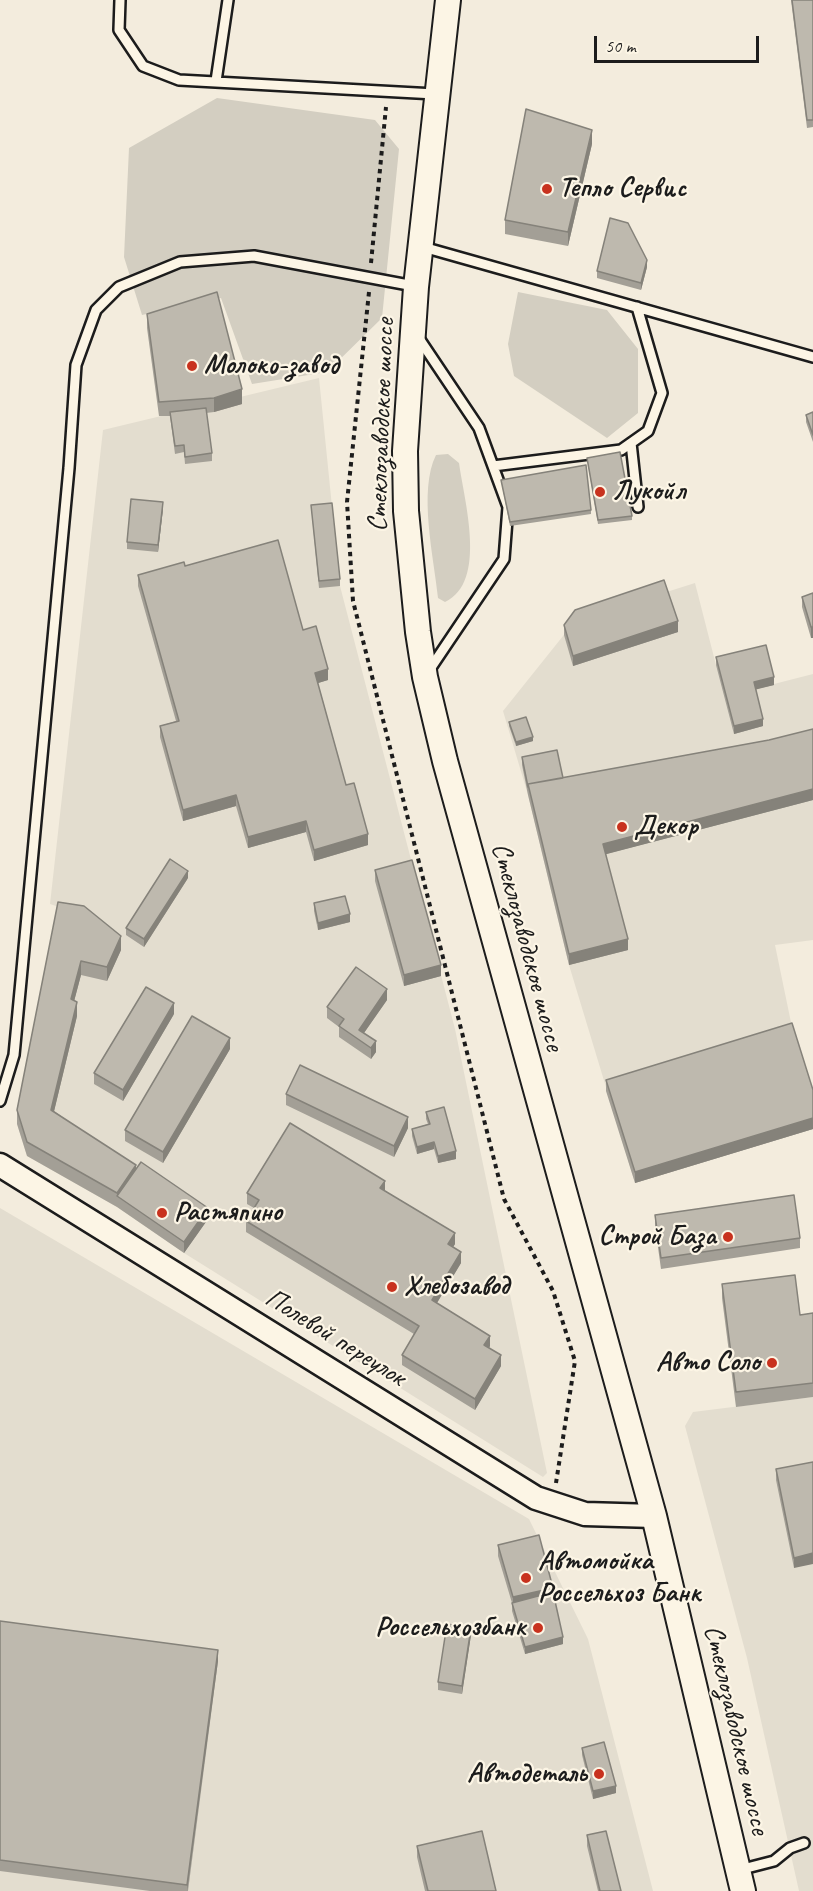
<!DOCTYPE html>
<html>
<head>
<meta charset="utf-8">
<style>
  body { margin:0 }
  #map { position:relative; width:813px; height:1891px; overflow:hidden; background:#f3ecdd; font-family:Caveat,sans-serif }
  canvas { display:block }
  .scale { position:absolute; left:594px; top:36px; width:165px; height:27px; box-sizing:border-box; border:3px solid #1c1c1c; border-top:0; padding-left:8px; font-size:18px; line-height:21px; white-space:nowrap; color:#1c1c1c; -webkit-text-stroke:4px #fcf5e5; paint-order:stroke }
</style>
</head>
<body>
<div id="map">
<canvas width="813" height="1891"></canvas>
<div class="scale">50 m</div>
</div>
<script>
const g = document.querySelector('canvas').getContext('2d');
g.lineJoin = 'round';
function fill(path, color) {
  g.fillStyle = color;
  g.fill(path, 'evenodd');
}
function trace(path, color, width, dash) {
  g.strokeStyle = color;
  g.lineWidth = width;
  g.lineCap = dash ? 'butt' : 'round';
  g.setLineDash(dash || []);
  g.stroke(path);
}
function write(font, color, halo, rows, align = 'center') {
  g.font = font + ' Caveat,sans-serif';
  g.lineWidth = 4.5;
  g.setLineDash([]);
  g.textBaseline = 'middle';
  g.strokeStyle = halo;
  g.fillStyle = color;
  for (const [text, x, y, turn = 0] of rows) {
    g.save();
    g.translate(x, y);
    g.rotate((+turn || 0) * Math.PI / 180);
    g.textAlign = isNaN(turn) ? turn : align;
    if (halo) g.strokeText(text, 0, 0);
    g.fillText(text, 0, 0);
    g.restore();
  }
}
fill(new Path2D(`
  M319 378 340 586 455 1029 547 1473 543 1477 184 1253 117 1207 27 1156 17 1124 58 916 59 907 50 904 103 430Z
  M695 583 716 665 766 652 774 684 813 674V940L775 945 813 1129 635 1183 569 965 528 795 503 711 575 621Z
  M0 1208 529 1519 588 1639 653 1891H0Z
  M813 1397V1891H799L747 1658 685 1426 693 1412Z`), '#e3ddcf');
fill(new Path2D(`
  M217 98 375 120 399 149 382 318 327 372 252 384 221 298 142 315 124 257 129 148Z
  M518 292 607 310 638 349V413L607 438 514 376 508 344Z
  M448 454 459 463C464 500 488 582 445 602L438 598C434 558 418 491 436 455Z`), '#d3cec1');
const service = new Path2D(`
  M120 0 119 30 143 66 179 80 435 94
  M216 81 228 0
  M423 247 813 357
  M418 337 479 428 508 507 504 559 428 672
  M631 443 638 507
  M493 466 621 450 648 431 662 393 637 307
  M0 1101 14 1055 69 468 76 365 96 310 119 287 180 262 254 256 414 286
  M739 1870 774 1861 790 1848 804 1843`);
const tertiary = new Path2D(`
  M0 1165 536 1498 585 1514 654 1516`);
const secondary = new Path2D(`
  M448 0 416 287 405 451 406 511 418 632 425 677 445 761 654 1516 743 1891`);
trace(service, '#1c1c1c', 14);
trace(tertiary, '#1c1c1c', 27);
trace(secondary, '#1c1c1c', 28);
trace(new Path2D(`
  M371 263 386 107
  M369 292 347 502 353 601 504 1199 553 1291 575 1361 556 1483`), '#1c1c1c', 4, [4.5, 4.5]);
trace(service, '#fcf5e5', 9);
trace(tertiary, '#fcf5e5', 22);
trace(secondary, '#fcf5e5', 24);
fill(new Path2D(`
  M791 0H813V127L807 128Z
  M592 144 568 246 505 234V220Z
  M647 267 641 290 597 278V271Z
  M147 314 242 404 214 412 206 413 212 453V461L185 464 184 452 175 454 170 416H159L147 328Z
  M813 412V442L806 422V415Z
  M587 458 632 516V520L598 524Z
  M501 480 591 510V514L510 526Z
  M311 505 340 579V586L319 588Z
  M163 509 158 552 127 549V542Z
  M185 566 303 630 328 680 318 683 346 785 368 845 314 861 306 832 248 848 236 806 183 821 160 737V726L176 721 138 586V575Z
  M813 593 811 638 802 607V597Z
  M564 625 678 632 573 666 564 635Z
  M716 657 774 685 756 689 763 726 734 734 716 665Z
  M509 722 533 741 516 746 509 726Z
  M813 729V800L606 854 628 950 569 965 528 795 522 765V757L563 778 769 740Z
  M375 870 441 976 404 986 375 881Z
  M188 878 144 947 126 935V928Z
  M58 902 121 950 107 981 81 975 74 1001 77 1016 54 1111 208 1219 184 1253 117 1207 27 1156 17 1124V1110Z
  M314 903 350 922 318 930 314 911Z
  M387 1000 364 1033 376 1052 371 1059 339 1037V1027L327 1018V1007Z
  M174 1014 123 1101 94 1084V1073Z
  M230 1049 163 1163 125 1141V1130Z
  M606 1080 813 1090V1129L635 1183 606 1091Z
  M286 1094 408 1128 394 1157 286 1105Z
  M426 1112 456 1159 438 1163 434 1149 417 1154 412 1136V1129L428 1124 426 1119Z
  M385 1191 455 1244 453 1247 461 1263 437 1303 490 1346 489 1348 501 1366 475 1410 402 1365V1355L414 1334 246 1232V1221L254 1208 247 1204V1193Z
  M655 1215 800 1238V1248L661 1269 655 1226Z
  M722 1284 800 1315 813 1313V1397L736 1407 722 1298Z
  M813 1462 794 1568 776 1480V1469Z
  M498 1545 553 1592 563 1644 525 1654 512 1611V1603L498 1556Z
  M0 1621 218 1661 188 1891H150L0 1871Z
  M471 1635 462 1694 438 1690V1682Z
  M582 1748 616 1793 593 1799 582 1755Z
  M587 1835 621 1891H598L587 1846Z
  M417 1846 496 1891H425L417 1857Z`), '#a39f96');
fill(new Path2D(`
  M592 130V144L568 246V232Z
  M647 260V267L641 290V283Z
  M242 389V404L214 412V398Z
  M163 502V509L158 552V545Z
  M678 621V632L573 666V656Z
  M811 627H813V638H811Z
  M328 669V680L315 684V673Z
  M774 677V685L754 690V682Z
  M763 719V726L734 734V726Z
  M533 737V741L516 746V742Z
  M813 789V800L603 855V844Z
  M236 795V806L183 821V810Z
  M306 821V832L248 848V837Z
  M368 834V845L314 861V850Z
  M188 871V878L144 947V939Z
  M350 914V922L318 930V923Z
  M121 936V950L107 981V967Z
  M628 939V950L569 965V954Z
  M81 961V975L71 1013V999Z
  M441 965V976L404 986V975Z
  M387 989V1000L359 1040V1030Z
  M77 1002V1016L51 1124V1110Z
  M174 1003V1014L123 1101V1090Z
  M230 1038V1049L163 1163V1152Z
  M376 1041V1052L371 1059V1048Z
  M408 1117V1128L394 1157V1146Z
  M813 1118V1129L635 1183V1172Z
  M434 1142V1149L417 1154V1147Z
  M456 1151V1159L438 1163V1156Z
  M136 1165V1179L117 1196V1207V1193Z
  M385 1181V1191L380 1188Z
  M208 1208V1219L184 1253V1242Z
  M455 1233V1244L448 1255V1244Z
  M461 1252V1263L432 1311V1300Z
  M490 1336V1346L484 1356V1345Z
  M501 1355V1366L475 1410V1399Z
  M813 1553V1564L794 1568V1558Z
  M553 1588V1599L513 1608V1597Z
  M471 1628V1635L462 1694V1686Z
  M563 1637V1644L525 1654V1647Z
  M218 1650V1661L187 1891V1885Z
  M616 1786V1793L593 1799V1791Z`), '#85827a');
const building = new Path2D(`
  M792 0H813V120H807Z
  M526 109 592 130 568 232 505 220Z
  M610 218 628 223 647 260 641 283 597 271Z
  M217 292 242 389 214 398 159 402 147 314Z
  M206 408 212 453 185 457 184 445 175 446 170 412Z
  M813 412V435L806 415Z
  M620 452 632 516 598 520 587 458Z
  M586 465 591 510 510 522 501 480Z
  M131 499 163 502 158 545 127 542Z
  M332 503 340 579 319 581 311 505Z
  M278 540 303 630 316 626 328 669 315 673 346 785 354 783 368 834 314 850 306 821 248 837 236 795 183 810 160 726 179 721 138 575 184 562 185 566Z
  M664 580 678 621 573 656 564 625 575 610Z
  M813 593V627H811L802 597Z
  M766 645 774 677 754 682 763 719 734 726 716 657Z
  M526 717 533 737 516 742 509 722Z
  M813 729V789L603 844 628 939 569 954 528 784 769 740Z
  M557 750 563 778 528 784V787L522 757Z
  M170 859 188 871 144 939 126 928Z
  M412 860 441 965 404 975 375 870Z
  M345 896 350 914 318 923 314 903Z
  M58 902 84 906 121 936 107 967 81 961 71 999 77 1002 51 1110 136 1165 117 1193 27 1142 17 1110Z
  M356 967 387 989 359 1030 376 1041 371 1048 339 1026 344 1019 327 1007Z
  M146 987 174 1003 123 1090 94 1073Z
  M192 1016 230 1038 163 1152 125 1130Z
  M792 1023 813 1090V1118L635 1172 606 1080Z
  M300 1065 408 1117 394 1146 286 1094Z
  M444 1107 456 1151 438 1156 434 1142 417 1147 412 1129 430 1124 426 1112Z
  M290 1123 385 1181 380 1188 455 1233 448 1244 461 1252 432 1300 490 1336 484 1345 501 1355 475 1399 402 1355 419 1326 246 1221 259 1200 247 1193Z
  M141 1162 208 1208 184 1242 117 1196Z
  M794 1195 800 1238 661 1258 655 1215Z
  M795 1275 800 1315 813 1313V1383L736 1392 722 1284Z
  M813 1462V1553L794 1558 776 1469Z
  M539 1535 553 1588 513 1597 498 1545Z
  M553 1592 563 1637 525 1647 512 1603Z
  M0 1621 218 1650 187 1885 0 1860Z
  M447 1624 471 1628 462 1686 438 1682Z
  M604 1742 616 1786 593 1791 582 1748Z
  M482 1831 496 1891H428L417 1846Z
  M606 1831 621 1891H600L587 1835Z`);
fill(building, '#beb9ae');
trace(building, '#85827a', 1.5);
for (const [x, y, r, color] of [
  [547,189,6,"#c8321e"],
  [192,366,6,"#c8321e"],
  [600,492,6,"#c8321e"],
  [622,827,6,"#c8321e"],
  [162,1213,6,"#c8321e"],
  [728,1237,6,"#c8321e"],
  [392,1287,6,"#c8321e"],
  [772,1363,6,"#c8321e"],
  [526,1578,6,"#c8321e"],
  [538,1628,6,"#c8321e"],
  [599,1774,6,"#c8321e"]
]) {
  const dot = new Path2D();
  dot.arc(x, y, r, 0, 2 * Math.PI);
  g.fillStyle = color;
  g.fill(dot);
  trace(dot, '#fcf5e5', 2);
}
write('bold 28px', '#1c1c1c', '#fcf5e5', [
  ["Тепло Сервис",559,189],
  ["Молоко-завод",204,366],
  ["Лукойл",612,492],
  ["Декор",634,827],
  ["Растяпино",174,1213],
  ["Строй База",716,1237,"right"],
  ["Хлебозавод",404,1287],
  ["Авто Соло",760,1363,"right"],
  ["Автомойка",538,1562],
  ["Россельхоз Банк",538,1594],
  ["Россельхозбанк",526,1628,"right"],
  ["Автодеталь",587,1774,"right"]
], 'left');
write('28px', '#1c1c1c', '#fcf5e5', [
  ["Стеклозаводское шоссе",382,425,-88],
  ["Стеклозаводское шоссе",527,947,75],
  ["Полевой переулок",335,1338,32],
  ["Стеклозаводское шоссе",736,1730,77]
]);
</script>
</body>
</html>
